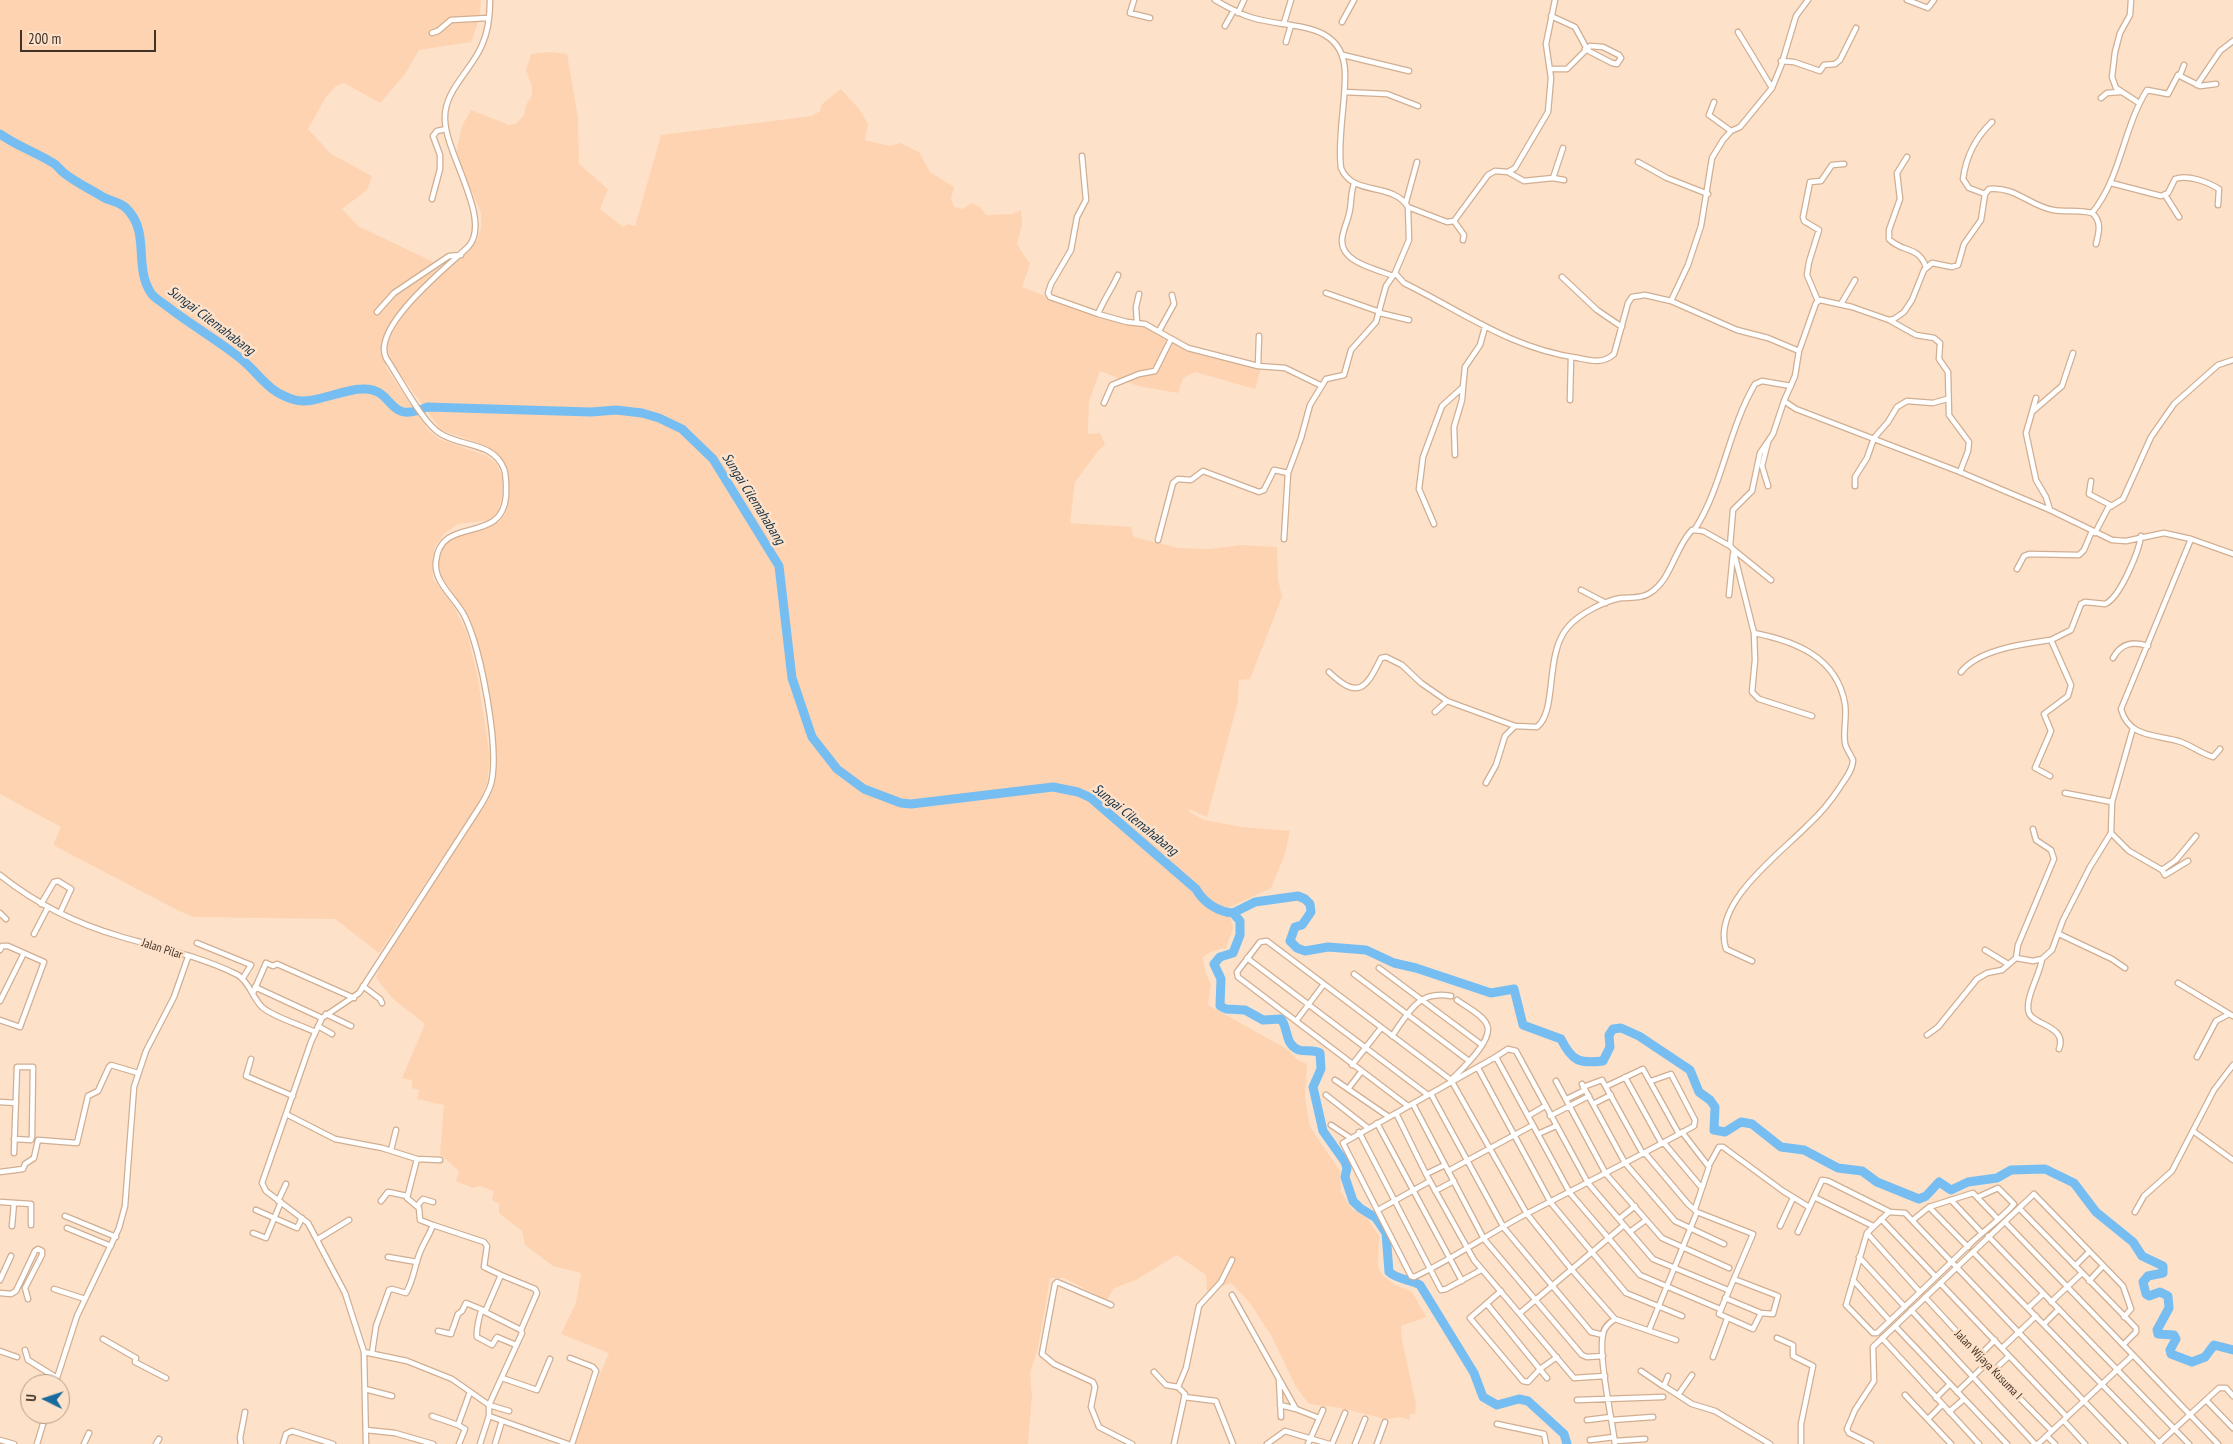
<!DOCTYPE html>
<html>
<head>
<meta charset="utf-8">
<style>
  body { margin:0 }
  #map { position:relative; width:2233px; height:1444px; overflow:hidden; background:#fee1c9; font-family:"PT Sans Narrow",sans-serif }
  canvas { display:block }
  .north { position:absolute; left:20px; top:1374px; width:50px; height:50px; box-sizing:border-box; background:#fee1c9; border:1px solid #b29b88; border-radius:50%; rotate:274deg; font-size:14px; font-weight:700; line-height:20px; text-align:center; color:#403226 }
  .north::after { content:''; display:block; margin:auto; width:18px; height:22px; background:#1a6b9d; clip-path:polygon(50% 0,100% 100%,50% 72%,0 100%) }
  .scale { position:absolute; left:20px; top:30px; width:136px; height:22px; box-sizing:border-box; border:2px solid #403226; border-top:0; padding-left:6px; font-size:15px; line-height:18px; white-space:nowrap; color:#403226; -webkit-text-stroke:4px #fee1c9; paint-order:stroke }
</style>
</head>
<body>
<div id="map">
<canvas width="2233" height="1444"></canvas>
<div class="north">U</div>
<div class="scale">200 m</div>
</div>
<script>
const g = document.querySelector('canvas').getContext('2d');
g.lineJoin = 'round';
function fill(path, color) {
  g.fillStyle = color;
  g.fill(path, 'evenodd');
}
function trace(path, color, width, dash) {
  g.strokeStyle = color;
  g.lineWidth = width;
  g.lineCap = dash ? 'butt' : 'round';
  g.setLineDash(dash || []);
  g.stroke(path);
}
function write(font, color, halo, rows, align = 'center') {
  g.font = font + ' "PT Sans Narrow",sans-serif';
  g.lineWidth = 5;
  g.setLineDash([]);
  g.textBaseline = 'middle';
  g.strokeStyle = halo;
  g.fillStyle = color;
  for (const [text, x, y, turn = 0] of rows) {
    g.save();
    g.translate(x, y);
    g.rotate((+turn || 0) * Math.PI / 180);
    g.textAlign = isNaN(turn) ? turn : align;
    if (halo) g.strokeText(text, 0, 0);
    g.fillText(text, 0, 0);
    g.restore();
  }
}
fill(new Path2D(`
  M0 0H481L479 20 471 42 419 50 405 74 380 103 344 83 336 86 326 97 308 129 331 154 372 176 367 190 342 209 358 226 446 268 477 240 481 228V213L456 154 462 126 471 110 509 125 516 124 524 115 526 105 532 95V87L526 70 531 54 550 52 567 54 578 118 579 164 608 189 600 209 623 227 628 224 635 226 661 135 812 116 820 111 822 104 841 89 859 109 868 124 865 140 890 146 900 143 919 152 930 172 954 187 951 199 954 207 963 209 971 203 980 207 986 215 1012 214 1021 210 1022 224 1017 244 1030 264 1022 287 1079 309 1147 327 1169 342 1201 354 1261 368 1255 389 1195 372 1183 378 1178 393 1138 386 1100 371 1089 401 1088 427V434L1100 433 1105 444 1098 451 1075 482 1070 523 1131 527 1134 537 1178 548 1210 549 1241 545 1277 547 1278 579 1282 597 1250 679 1239 680 1238 702 1207 817 1189 809V812L1204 820 1242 827 1290 831 1285 854 1271 888 1228 908 1233 928 1226 948 1212 951 1203 957 1205 972 1211 984 1208 1005 1287 1049 1298 1060 1307 1064 1305 1097 1310 1127 1340 1171 1341 1192 1352 1209 1365 1216 1379 1235 1378 1266 1382 1275 1395 1285 1412 1292 1426 1317 1401 1326 1402 1340 1416 1404 1415 1414H1410V1420L1401 1417 1385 1419 1341 1408 1309 1404 1296 1387 1272 1337 1250 1303 1231 1283 1207 1291 1206 1275 1177 1255 1136 1280 1114 1288 1107 1300 1064 1278H1050L1038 1348 1030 1373 1032 1396 1028 1444H577L569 1441 586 1394 592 1393 609 1353 561 1334 576 1303 581 1273 553 1266 525 1245 522 1231 499 1213V1204L492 1200 494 1191 480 1186 473 1188 456 1181 459 1171 440 1154 444 1105 417 1099 419 1090 412 1088V1080L402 1078 425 1024 392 998 376 978 385 952 488 798 494 772 485 681 467 614 440 574 437 557 444 544 457 533 488 527 500 521 506 513 509 496 507 472 498 454 487 446 441 430 386 355V368L429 431 439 439 485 455 496 463 503 478 502 497 498 511 490 520 458 524 445 533 435 546 432 563 433 579 454 607 467 633 477 674 490 757 487 783 479 803 379 953 335 919 194 917 179 911 53 845 61 827 0 794Z`), '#fed3b1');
trace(new Path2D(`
  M0 134C17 146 35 152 53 163 57 165 60 170 64 173 75 182 90 189 103 197 110 201 120 202 126 208 151 232 133 266 151 293 154 298 163 303 168 307 190 324 214 338 236 355 259 371 264 391 295 400 313 405 343 389 362 389 396 387 385 426 427 407L591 412 616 410 642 413 659 418 682 429 713 459 779 566 792 678 812 737 837 769 864 789 901 803 911 804 1053 787 1078 792 1091 798 1196 889C1203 902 1218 912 1233 913
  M1233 913 1255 902 1298 896 1305 899 1310 904 1311 912 1302 925 1295 927 1290 941 1297 948 1305 951 1328 947 1366 950 1394 963 1416 968 1491 993 1514 989 1523 1025 1561 1039C1572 1061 1579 1064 1603 1061L1610 1047 1609 1035 1613 1029 1621 1028 1639 1036 1690 1070 1699 1092 1710 1100 1715 1107 1714 1130 1725 1132 1741 1122 1752 1124 1781 1147 1804 1150 1838 1168 1862 1171 1877 1182 1919 1199 1926 1196 1939 1182 1951 1190 1968 1182 1997 1178 2011 1170 2045 1169 2074 1183 2096 1212 2133 1242 2142 1256 2163 1266V1273L2148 1276 2143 1282 2146 1294 2149 1296 2160 1292 2168 1296 2169 1308 2157 1330 2158 1334 2174 1335 2176 1339 2170 1350 2171 1354 2192 1362 2205 1357 2214 1345 2233 1350
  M1233 913 1240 921V935L1233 953 1220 957 1214 964 1221 979 1220 1006 1226 1009 1245 1010 1263 1020 1281 1019C1289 1029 1284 1044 1299 1050 1306 1052 1313 1049 1320 1053L1321 1069 1313 1087 1323 1131 1345 1162 1347 1168 1345 1177 1353 1201 1360 1208 1376 1218 1386 1233 1389 1272C1398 1280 1410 1279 1420 1285L1474 1373 1483 1397 1497 1405 1519 1399 1528 1401 1564 1434 1567 1444`), '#76bef2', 9);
const street = new Path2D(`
  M1134 0 1130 13 1150 18
  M1215 0C1227 7 1239 14 1253 18 1290 29 1343 20 1345 72 1346 102 1337 139 1341 168 1353 197 1392 181 1408 207L1409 240 1395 273 1404 283C1465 313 1510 348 1578 358 1592 361 1603 364 1614 354L1628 303 1632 297 1645 295 1671 301 1737 330 1768 338 1799 351 1795 376 1784 401 1796 409 1960 472 2050 510 2112 540 2126 541 2164 533 2191 539 2233 554
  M1907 0 1928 8 1934 0
  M2131 0 2130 15 2120 33 2115 52 2112 77 2116 88 2139 103
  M1238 13 1244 0
  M1342 22 1354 0
  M1284 23 1291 0
  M1225 26 1234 10
  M1738 32 1772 88
  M432 33 438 31 451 20 488 18
  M1286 42 1291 25
  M1585 49 1612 63 1617 64 1621 58 1619 55 1603 47 1590 46 1587 49
  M1343 55 1409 71
  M1781 61 1794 62 1820 71 1824 65 1835 64 1840 60 1856 28
  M1551 69H1567L1587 49 1575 27 1551 16
  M2180 75 2184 65
  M2197 85 2220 51 2233 41
  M1345 92 1387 94 1418 106
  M2101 98 2107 93 2120 92
  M1714 102 1709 115 1731 131
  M1082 156 1086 200 1077 217 1071 250 1051 284 1048 293 1050 297 1098 314 1127 322 1145 324 1188 348 1258 366 1285 368 1320 385
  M1907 157 1897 173 1900 199 1889 230V239C1902 253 1918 245 1926 267
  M1638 162 1667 178 1708 194
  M1508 172 1524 181 1553 178 1563 148
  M1553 178 1564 180
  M2111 183 2161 196 2168 193 2175 179C2187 174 2208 182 2219 189L2218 205
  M1354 184C1350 194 1352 204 1349 214 1347 223 1342 232 1342 241 1342 263 1377 269 1393 276
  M1985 194 1969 188 1963 179C1966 157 1976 137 1992 122
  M2165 195 2179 217
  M432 199 440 169V155L433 136 437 131 446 129
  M1406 202 1417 162
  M1408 207 1447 222 1454 221 1488 175 1495 171 1508 172 1515 168 1548 112 1551 78 1546 44 1555 0
  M2092 213C2102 221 2099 233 2096 244
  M1454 221 1464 235 1463 240
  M1562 277 1597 310 1622 327
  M1326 293 1380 312
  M1671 301 1688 265 1701 226 1712 158 1723 140 1731 131 1740 127 1772 88 1781 66 1796 16 1808 0
  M1818 301 1807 275 1809 262 1819 230 1804 221 1803 217 1810 182 1821 181 1832 165 1844 164
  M1841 304 1855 280
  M377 312 394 293 449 256 461 255
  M1380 313 1409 320
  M1098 314C1104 299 1112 289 1118 275
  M1889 320 1916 335 1934 338 1940 343 1939 359 1948 372 1949 415 1969 442 1968 451 1960 472
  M1137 323 1136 307 1139 294
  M1159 331 1174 304 1172 295
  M1799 351 1816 303 1820 300 1852 307 1889 320 1894 319 1904 312 1912 300 1924 270 1932 263 1952 267 1958 265 1964 244 1981 220 1985 194 1989 189C2015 186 2030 206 2053 210 2066 212 2078 210 2092 213 2121 178 2123 128 2147 90L2168 94 2178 75 2200 86 2216 84
  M1258 366 1259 336
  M2036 398 2026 433 2036 480 2046 497 2050 510
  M1570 400 1571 357
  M1784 401 1773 434 1760 453 1752 491 1733 510 1730 546 1733 549 1754 633 1755 660 1752 692 1759 699 1812 716
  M1104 403 1112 385 1139 374 1155 371 1171 339
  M2033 411 2062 386 2073 353
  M1768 442 1762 466 1768 486
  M1455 455 1454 427 1462 400 1463 387
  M2091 481 2089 494 2112 506
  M1855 486V477L1867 458 1874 438 1888 422 1897 407 1907 401 1933 403 1947 399
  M1434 524 1419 489 1423 457 1442 406 1463 387 1465 367 1480 345 1485 327
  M1695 529C1723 485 1728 430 1755 384L1762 381 1791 386
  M2095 533 2108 508 2123 499 2151 437 2174 404 2218 365 2233 360
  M1284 539 1288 473
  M2191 539 2121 709C2129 739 2158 734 2181 742 2192 746 2202 754 2213 757L2220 749
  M1158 540 1173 483 1178 479 1191 480 1203 471 1259 492 1264 490 1274 470 1288 473 1301 438 1310 405 1326 379 1344 375 1351 350 1376 322 1386 286 1395 273
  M1734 550 1771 580
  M2017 569 2024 556 2029 554 2079 555 2084 550 2092 531
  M1581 590 1606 603
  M1729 595 1733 554
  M2113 658C2121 643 2133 641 2148 646
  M1329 672C1358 700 1366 689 1381 658L1386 657 1402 665 1421 683 1447 701 1515 726 1537 727C1558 710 1544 654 1568 627 1579 614 1604 601 1621 598 1631 597 1641 599 1650 593 1672 579 1674 549 1692 530L1703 531 1730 546
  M1961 672C1979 649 2024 644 2051 640
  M1435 712 1447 701
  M2050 776 2035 768 2051 731 2044 714 2068 696 2071 685 2051 640 2071 630 2081 604 2085 602 2105 604C2120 598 2139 551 2141 536
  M1486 783 1496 765 1505 736 1515 726
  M2065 793 2112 802
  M2111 833 2129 851 2162 870 2165 875 2188 861
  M2162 870 2176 860 2196 836
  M0 875C36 904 77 924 122 937 161 948 202 957 238 975 250 983 252 997 262 1007 273 1017 301 1025 315 1032
  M41 904 54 882 58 881 71 889 60 913
  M0 913 6 919
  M34 934 48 907
  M2059 934 2112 959 2125 968
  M197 943 251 965 243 978
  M0 950 2 946H8L44 962 20 1027 0 1020
  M1985 950 2008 964
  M1247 958 1428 1095
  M2016 958 2033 961 2042 959C2040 975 2024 999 2029 1013 2033 1025 2068 1026 2059 1049
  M2042 959 2052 950 2063 920 2090 867 2111 833 2112 802 2133 728
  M1752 961 1726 949C1711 903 1780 854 1808 825 1820 814 1831 801 1840 787 1845 779 1853 770 1853 760 1851 755 1846 749 1845 743 1843 730 1847 718 1845 704 1837 657 1795 641 1754 633
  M1379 968 1482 1045
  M1354 974 1469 1061
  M2178 983 2233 1016
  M363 986 380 999 382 1003
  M255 987 322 1018
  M253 993 266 963 273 966 277 964 354 998
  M0 1001 24 953
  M326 1014 351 1026
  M1296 1021 1324 984
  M318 1026 332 1034
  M1927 1035 1938 1027 1977 979 1987 973 2002 970 2016 958 2018 945 2054 859 2051 850 2036 840 2033 829
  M1392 1036C1409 1012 1418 990 1451 996
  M2197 1057 2216 1021 2229 1014
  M1494 1058 1508 1049 1516 1051 1588 1183 1653 1259 1728 1290
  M251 1059 246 1076 293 1096
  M1352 1065 1381 1028
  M1478 1068 1551 1203 1626 1293 1682 1316
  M1625 1077 1662 1144
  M1335 1080 1389 1117
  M1451 1080C1461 1070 1494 1040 1487 1025 1483 1015 1465 1006 1457 1000
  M1556 1081 1606 1174 1662 1238 1729 1268
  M1651 1081 1671 1074 1695 1120 1694 1126C1639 1156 1583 1185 1526 1214 1488 1234 1453 1259 1414 1277L1411 1276 1343 1143 1494 1058 1497 1059 1570 1193 1640 1275 1720 1309
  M1582 1084 1625 1163 1675 1221 1724 1244
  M1607 1086 1643 1069 1679 1134
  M1583 1087 1602 1080 1643 1154
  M1348 1089 1361 1072
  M1431 1094 1504 1228 1591 1332 1603 1335
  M1326 1095 1368 1128
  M1567 1099 1585 1090
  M0 1102 16 1103
  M1413 1104 1484 1239 1582 1355 1587 1357 1603 1356
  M1593 1104 1611 1095
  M1408 1106 1238 977 1237 972 1260 942 1267 941 1451 1080 1527 1214 1572 1270 1615 1319 1676 1340
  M1396 1113 1426 1174 1474 1260 1574 1378 1605 1376
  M286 1114 335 1139 382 1148 417 1159 407 1198 419 1208 420 1220 433 1225C429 1236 421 1247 418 1258 414 1270 413 1281 406 1293L392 1289 389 1290 376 1326 372 1353
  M1528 1116 1545 1106
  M1550 1116 1589 1096
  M1377 1123 1462 1281
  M1331 1125 1349 1137
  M2193 1131 2233 1160
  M1359 1132 1441 1290 1446 1289 1481 1270
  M1682 1132 1709 1167 1695 1209
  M1538 1134 1556 1126
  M1664 1143 1701 1187
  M391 1150 396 1130
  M14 1153 17 1067H33L32 1137 31 1140 14 1139
  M1645 1153 1688 1204 1697 1212 1753 1234 1719 1314 1753 1329 1761 1313
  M417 1159 440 1160
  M1709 1165 1719 1147H1723L1783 1191 1809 1207
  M1448 1171 1533 1125
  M0 1172 23 1169 25 1164 34 1158 38 1140 77 1143 88 1096 98 1091 109 1067 111 1065 138 1073
  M1426 1174 1445 1165
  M1435 1191 1454 1181
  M1814 1197 1873 1226
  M1978 1197 1998 1188 2014 1204C2002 1218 1985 1230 1971 1243 1940 1273 1909 1303 1877 1333H1873L1846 1305 1867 1233 1889 1212 1905 1213 2125 1444
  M1951 1200 1982 1233
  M278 1201 286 1184
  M381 1201 388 1192 407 1196
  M0 1202 31 1204V1225
  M417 1206 423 1199 433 1202
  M1929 1207 1973 1193 1998 1219
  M2019 1208 2136 1328V1332L2123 1345
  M256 1210 297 1228 302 1218
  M1378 1210 1430 1181
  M2135 1212 2144 1196 2172 1171 2214 1090 2233 1065
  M65 1216 116 1237
  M1619 1219 1635 1206
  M1881 1219 1936 1277
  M1913 1220 1929 1207 1968 1247
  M2005 1222 2133 1355
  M433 1225 484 1242 487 1246 484 1267 501 1275 485 1312 521 1330 522 1333 489 1405 509 1411
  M12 1226 14 1203
  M1780 1226 1793 1198
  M67 1228 111 1246
  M1631 1231 1646 1220
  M1798 1232 1822 1180 1828 1181 1890 1212
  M253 1233 266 1238 281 1202
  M1867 1233 1920 1292
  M1988 1236 2189 1444
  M318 1239 349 1220
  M1973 1252 2160 1444
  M388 1257 417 1262
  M1859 1257 1905 1307
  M2075 1266 2089 1252
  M501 1275 535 1289 537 1293 521 1330
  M0 1280 11 1256
  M1853 1280 1890 1321
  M2089 1281 2103 1266
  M1940 1283 2067 1417
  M54 1289 85 1299
  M1501 1291 1470 1318 1523 1381 1528 1382 1540 1369 1557 1357
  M0 1293 11 1294 16 1291 35 1251 38 1249 42 1251V1255L25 1288 28 1299
  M1232 1295 1296 1409 1319 1418
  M1925 1297 1993 1371 2052 1431
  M1725 1298 1761 1313 1773 1314 1778 1296 1734 1279
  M2051 1302 2082 1273
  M1487 1304 1547 1378
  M1111 1305 1057 1282 1055 1284 1042 1354 1054 1364 1093 1382 1095 1387 1091 1407 1099 1427 1132 1444
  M2028 1308 2043 1294
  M482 1310C479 1315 476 1333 477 1337L492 1345 497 1337 516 1345
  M1911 1310 2035 1444
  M1520 1313 1624 1225
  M1615 1319C1609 1323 1604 1327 1603 1334 1598 1357 1612 1418 1615 1444
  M2044 1324 2059 1309
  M1895 1326 2007 1444
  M1649 1330 1697 1212
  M438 1331 451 1334 458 1314 462 1311 466 1303 483 1310
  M1777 1338 1793 1345V1356L1813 1366 1801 1424V1444
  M1882 1338 1979 1444
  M103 1339 136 1358 135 1362 166 1378
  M2002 1348 2036 1316
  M25 1350 28 1360 57 1378
  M0 1351 17 1357
  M364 1352 407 1361 452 1379 489 1405V1416L568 1444
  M1979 1356 1995 1340
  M1713 1357 1727 1319
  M570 1358 593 1367 596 1371 572 1444
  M1641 1371 1663 1386
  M1993 1371 2009 1356
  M1154 1372 1166 1385 1178 1387
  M1668 1376 1664 1386 1692 1404 1715 1411 1770 1444
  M502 1378 537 1390 550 1359
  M1279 1379 1281 1417
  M55 1384 77 1316 119 1228 125 1206 134 1087 146 1051 174 997 188 957
  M365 1389 392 1396
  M1957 1392 1986 1364
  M1678 1395 1692 1375
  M1905 1395 1951 1444
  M1184 1397 1216 1401 1233 1444
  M1936 1398 1950 1384
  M1577 1400 1663 1397
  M2206 1400 2233 1428
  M1280 1405 1296 1409
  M1949 1412 1964 1399
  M432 1416 458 1425 470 1392
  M1928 1419 1942 1405
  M1587 1420 1611 1417
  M1612 1420 1653 1417
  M2064 1421 2085 1444
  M1497 1424 1544 1434 1546 1444
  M458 1425 465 1429 459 1444
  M366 1430 395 1433 433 1444
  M2047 1436 2055 1444
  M0 1440 14 1444
  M1590 1440 1614 1437
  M1615 1441 1645 1439
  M37 1444 46 1414
  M84 1444 89 1433
  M156 1444 159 1439
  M241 1444 240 1438 245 1412
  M283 1444 286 1434 292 1431 333 1444
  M366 1444 364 1352 345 1293 308 1223 266 1191 262 1183 311 1042 322 1018 359 993 477 811C483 802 488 793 491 784 500 748 481 650 465 617 457 599 433 583 436 561 441 514 502 546 506 496 506 487 507 478 504 469 494 442 462 447 441 434 423 424 399 377 386 358 371 327 447 267 468 247 493 221 446 155 445 120 443 91 472 70 482 45 488 32 490 15 490 0
  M480 1444 489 1416
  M495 1444 502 1421
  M1174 1444 1185 1394 1178 1387 1186 1368 1199 1306 1221 1282 1232 1260
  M1267 1444 1285 1431 1329 1444
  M1308 1444 1323 1410
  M1332 1444 1345 1413
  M1355 1444 1365 1419
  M1377 1444 1385 1422
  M1871 1444 1849 1433 1847 1429 1855 1410 1874 1381 1873 1347 2034 1194 2123 1286 2131 1309 2124 1317
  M2038 1444 2133 1355 2218 1444
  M2158 1444 2219 1388H2226L2233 1396`);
trace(street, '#d0ae92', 7);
trace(street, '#fff', 4.5);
write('12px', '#403226', '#fee1c9', [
  ["Jalan Pilar",162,949,18],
  ["Jalan Wijaya Kusuma I",1988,1365,46]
]);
write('italic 14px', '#123247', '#fee1c9', [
  ["Sungai Cilemahabang",211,321,37],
  ["Sungai Cilemahabang",753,499,58],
  ["Sungai Cilemahabang",1135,820,39]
]);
</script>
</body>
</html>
